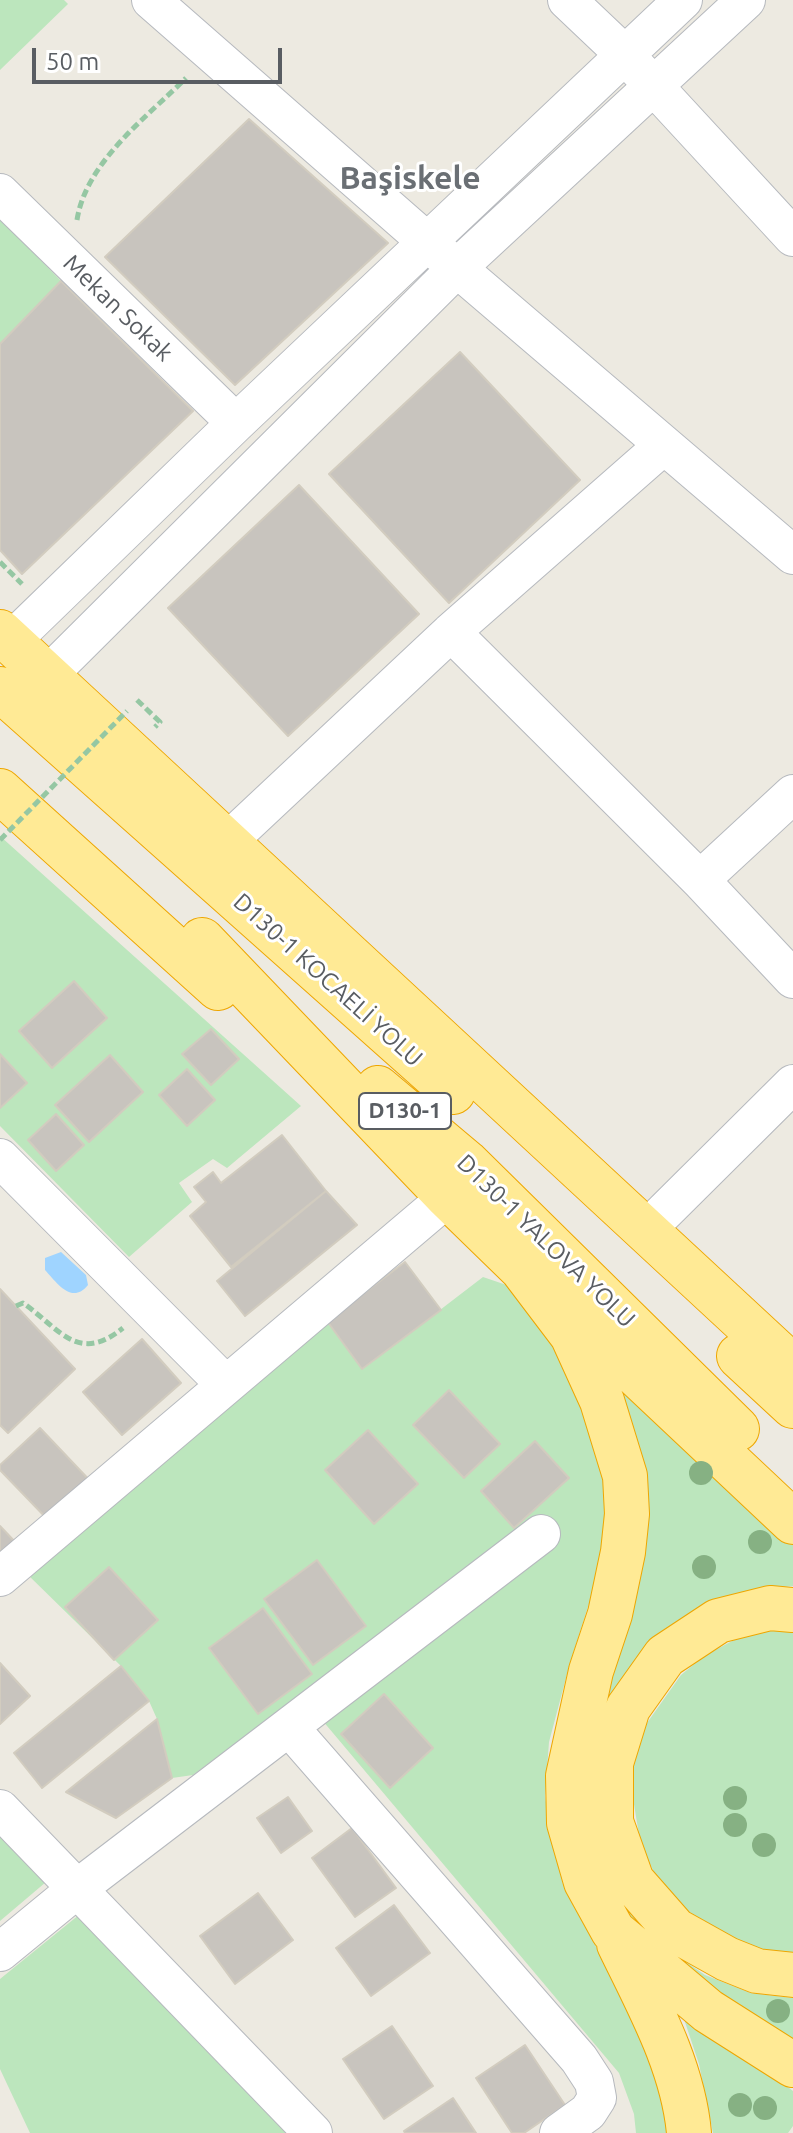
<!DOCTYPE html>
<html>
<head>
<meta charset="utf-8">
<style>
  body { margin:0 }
  #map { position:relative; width:793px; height:2133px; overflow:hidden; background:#edeae1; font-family:Ubuntu,sans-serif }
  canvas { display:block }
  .scale { position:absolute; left:32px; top:48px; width:250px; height:36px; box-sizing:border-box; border:4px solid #595d62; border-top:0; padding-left:10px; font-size:24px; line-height:28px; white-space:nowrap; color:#595d62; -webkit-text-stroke:6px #fff; paint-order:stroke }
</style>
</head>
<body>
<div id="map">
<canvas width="793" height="2133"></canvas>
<div class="scale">50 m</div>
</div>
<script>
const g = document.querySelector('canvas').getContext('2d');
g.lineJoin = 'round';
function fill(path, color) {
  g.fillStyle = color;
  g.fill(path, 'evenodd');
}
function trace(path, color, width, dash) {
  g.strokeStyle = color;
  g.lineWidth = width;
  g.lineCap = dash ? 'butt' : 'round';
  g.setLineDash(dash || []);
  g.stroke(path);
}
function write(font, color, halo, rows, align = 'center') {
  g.font = font + ' Ubuntu,sans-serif';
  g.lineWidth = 6;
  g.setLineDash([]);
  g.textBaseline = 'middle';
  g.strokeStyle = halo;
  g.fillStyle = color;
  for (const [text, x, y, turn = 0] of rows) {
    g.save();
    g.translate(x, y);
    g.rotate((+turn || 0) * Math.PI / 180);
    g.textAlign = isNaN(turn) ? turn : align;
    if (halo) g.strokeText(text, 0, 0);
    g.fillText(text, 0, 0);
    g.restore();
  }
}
fill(new Path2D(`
  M0 0H64L68 4 0 70Z
  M0 218 61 281 0 344Z
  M0 836 301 1106 227 1168 213 1159 179 1183 192 1202 129 1257 0 1126Z
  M483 1277 524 1291 584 1406 609 1496 602 1563 570 1663 549 1742 545 1796 553 1845 563 1884 621 1993 651 2055 666 2107V2133H636L634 2114 619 2073 301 1695 193 1775 172 1778 157 1719 149 1701 121 1666 26 1573 327 1321 363 1369Z
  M606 1357 793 1544V1586L771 1588 600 1739 667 1949 705 1975 751 1993 793 1998V2044L640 1935 616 1902 585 1777 645 1505 642 1455 620 1386Z
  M793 1627V1955L763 1954 705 1931 656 1876 641 1847 631 1786 633 1764 642 1730 681 1675 704 1656 734 1640 760 1630Z
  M0 1836 46 1882 0 1921Z
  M85 1910 294 2133H30L0 2069V1979Z
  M679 2004 793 2091V2126L788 2133H713L699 2064Z`), '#bce6bd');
fill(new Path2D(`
  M61 1252 86 1275 88 1285C72 1305 57 1283 45 1270V1258Z`), '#9fd4ff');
const building = new Path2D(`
  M249 119 388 243 235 385 105 257Z
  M61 281 193 411 22 574 0 550V344Z
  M460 352 580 480 449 603 329 474Z
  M299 485 419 614 288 736 168 608Z
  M74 981 107 1018 52 1068 19 1031Z
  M211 1029 239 1059 211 1085 182 1054Z
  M0 1054 27 1083 0 1108Z
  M110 1055 143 1092 89 1142 55 1105Z
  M187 1069 215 1100 187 1126 159 1095Z
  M56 1114 84 1145 56 1171 28 1140Z
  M282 1135 326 1191 231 1267 190 1216 206 1202 194 1187 213 1172 221 1183Z
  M326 1191 357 1225 245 1316 217 1281Z
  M405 1262 441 1310 362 1369 327 1321Z
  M0 1289 75 1369 8 1433 0 1425Z
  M142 1339 181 1383 122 1435 83 1392Z
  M449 1390 500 1444 464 1478 413 1425Z
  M40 1428 95 1486 53 1525 0 1470V1465Z
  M368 1430 418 1484 374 1524 325 1470Z
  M535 1441 569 1478 514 1528 481 1491Z
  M0 1526 18 1545 0 1562Z
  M317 1560 366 1626 313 1665 264 1599Z
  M109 1567 158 1620 114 1660 65 1607Z
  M263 1608 312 1674 258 1714 209 1648Z
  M0 1663 30 1696 0 1724Z
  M121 1666 149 1701 42 1788 14 1753Z
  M384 1694 433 1748 390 1788 341 1734Z
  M157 1719 172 1778 116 1818 66 1792Z
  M288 1797 312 1831 281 1853 257 1818Z
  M352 1828 396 1888 355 1917 312 1858Z
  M258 1893 293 1940 235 1984 200 1936Z
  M394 1905 430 1953 371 1996 336 1948Z
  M392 2026 433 2086 384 2119 343 2059Z
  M525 2045 565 2105 524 2133H512L476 2078Z
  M453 2098 476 2133H405L404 2131Z`);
fill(building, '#c8c4be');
trace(building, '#d2ccbf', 2);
const minor = new Path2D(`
  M151 0 457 268 793 555
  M567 0 625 55 793 237
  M0 193 236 423
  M451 632 700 880 793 979
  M11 641 236 423 683 0
  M47 676 457 268 746 0
  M227 842 451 632 664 445
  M700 880 793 794
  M0 1158 226 1385
  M646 1230 793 1084
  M0 1577 448 1197
  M289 1727 579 2059 594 2082 597 2098 588 2112 559 2133
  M0 1809 313 2133
  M0 1952 78 1888 541 1534`);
const trunk = new Path2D(`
  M0 632 793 1367
  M0 689 453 1092
  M0 791 218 988
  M202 940 448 1197 522 1269 572 1335 602 1401 625 1476 627 1514 623 1552 610 1614 591 1671 568 1776 569 1823 586 1882 613 1931 708 2011 793 2065
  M378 1088 466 1162 737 1429
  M572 1314 793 1522
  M739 1356 793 1406
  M793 1610 770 1608 718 1621 665 1656 628 1708 611 1763V1822L632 1881 675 1930 727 1959 757 1971 793 1975
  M619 1944C648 2004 683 2066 689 2133`);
trace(minor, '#b6b9be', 40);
trace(trunk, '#eea600', 46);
trace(new Path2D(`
  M77 220C86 162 146 118 186 78
  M0 562 22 584
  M137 700 160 722 155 727
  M16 1306 23 1303C59 1328 78 1365 123 1328`), '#95c7a3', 5, [8, 4]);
trace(minor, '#fff', 38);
trace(trunk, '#ffea95', 44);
trace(new Path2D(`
  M0 840 127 711`), '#95c7a3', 5, [8, 4]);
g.fillStyle = '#86b183';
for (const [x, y] of [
  [701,1473],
  [760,1542],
  [704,1567],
  [735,1798],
  [735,1825],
  [764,1845],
  [778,2011],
  [740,2105],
  [765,2108]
]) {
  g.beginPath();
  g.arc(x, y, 12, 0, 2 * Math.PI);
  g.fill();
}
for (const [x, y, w] of [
  [405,1111,92]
]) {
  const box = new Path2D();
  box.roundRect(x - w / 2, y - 18, w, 36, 6);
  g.fillStyle = '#fff';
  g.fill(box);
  trace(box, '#595d62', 2);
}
write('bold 22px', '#595d62', null, [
  ["D130-1",405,1111]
]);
write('24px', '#595d62', '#fff', [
  ["Mekan Sokak",118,308,44],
  ["D130-1 KOCAELİ YOLU",328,980,42],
  ["D130-1 YALOVA YOLU",546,1241,44]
]);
write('bold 32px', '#6a6f74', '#fff', [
  ["Başiskele",410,178]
]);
</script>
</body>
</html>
